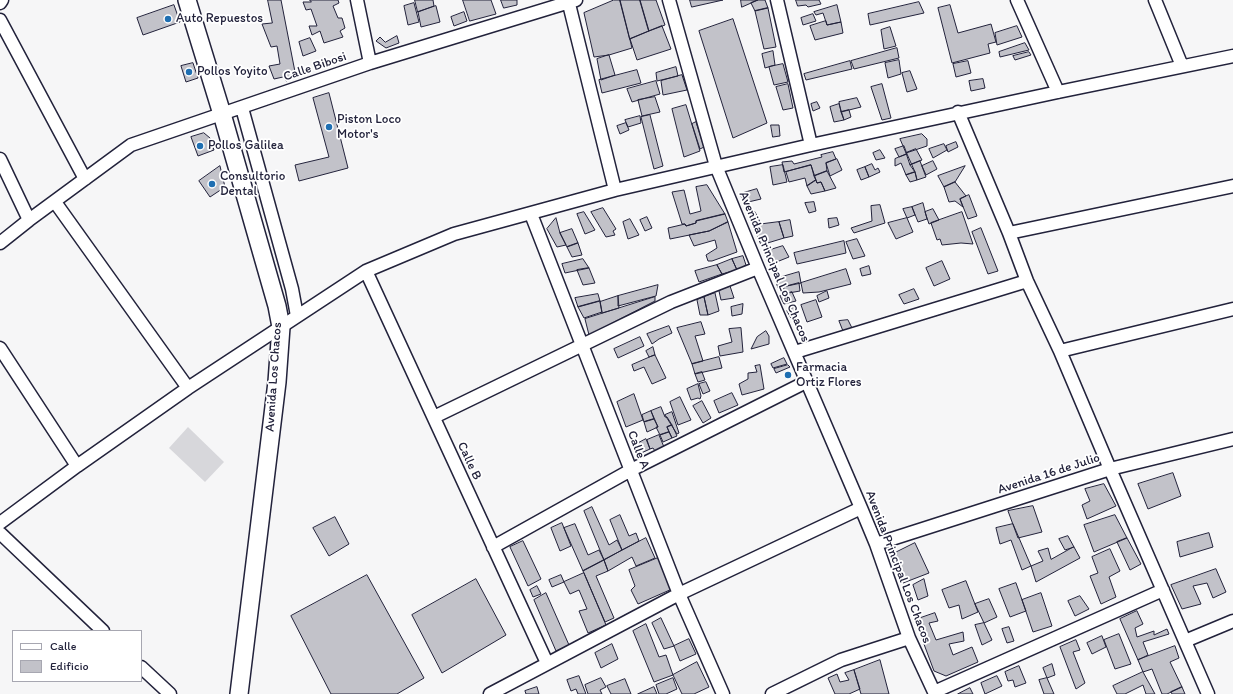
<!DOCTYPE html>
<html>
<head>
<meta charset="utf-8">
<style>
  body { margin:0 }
  #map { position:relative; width:1233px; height:694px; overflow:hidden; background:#f6f6f7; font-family:Itim,sans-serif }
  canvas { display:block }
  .legend { position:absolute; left:12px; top:630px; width:130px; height:52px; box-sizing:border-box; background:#fff; border:1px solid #a7a7b1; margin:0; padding:5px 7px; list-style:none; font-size:12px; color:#22223b }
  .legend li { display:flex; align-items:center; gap:8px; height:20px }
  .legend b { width:20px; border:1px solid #a7a7b1 }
</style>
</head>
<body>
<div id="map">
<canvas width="1233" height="694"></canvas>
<ul class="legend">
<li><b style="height:5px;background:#fff"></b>Calle</li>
<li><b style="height:11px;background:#c2c2c9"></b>Edificio</li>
</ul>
</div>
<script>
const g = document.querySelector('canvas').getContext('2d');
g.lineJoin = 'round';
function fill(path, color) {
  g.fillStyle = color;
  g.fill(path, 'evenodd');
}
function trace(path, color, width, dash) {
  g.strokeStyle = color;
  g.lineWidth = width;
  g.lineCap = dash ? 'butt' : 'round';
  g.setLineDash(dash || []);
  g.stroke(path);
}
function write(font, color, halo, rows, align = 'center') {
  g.font = font + ' Itim,sans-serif';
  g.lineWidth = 3.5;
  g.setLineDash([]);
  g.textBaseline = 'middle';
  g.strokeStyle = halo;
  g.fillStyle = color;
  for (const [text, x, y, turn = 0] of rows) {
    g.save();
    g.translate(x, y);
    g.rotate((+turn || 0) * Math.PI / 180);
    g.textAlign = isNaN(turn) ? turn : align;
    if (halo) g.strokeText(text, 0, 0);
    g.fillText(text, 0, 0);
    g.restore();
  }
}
fill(new Path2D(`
  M188 427 224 462 205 482 169 448Z`), '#d7d7db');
const building = new Path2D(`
  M268 0H281L296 77 286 81 283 77 274 79 269 66 280 64 277 46 271 47 262 24 272 23Z
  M310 0H338L339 3 333 6 338 18H342L345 28 340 31 343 37 324 43 320 31 312 35 309 26H317L311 9 306 10 303 2H311Z
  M415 0H433L434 6 418 12Z
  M463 0H491L496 14 470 21Z
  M501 0H517V5L504 8Z
  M614 0H620L632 48 609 55 594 57 584 13Z
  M620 0H640L649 31 630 39Z
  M640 0H656L665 25 649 31Z
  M690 0H723L692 7Z
  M741 0H758L742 7Z
  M758 0H765L768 8 755 11 751 3Z
  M796 0H819L821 4 808 7 806 5 798 6Z
  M919 2 924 13 870 25 868 14Z
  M414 3 419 22 408 25 404 6Z
  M174 5 180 22 143 35 137 18Z
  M837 5 841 22 827 25 823 13 816 15 814 12Z
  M950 5 958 33 991 24 996 42 988 44 990 53 952 63 938 8Z
  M436 6 440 22 421 27 418 12Z
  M768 8 776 47 764 49 755 11Z
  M464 12 467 21 454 26 451 17Z
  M813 14 816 21 803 25 801 18Z
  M733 19 767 123 733 138 699 31Z
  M826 21 827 25 841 22 843 33 815 40 810 26Z
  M662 26 671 49 637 60 630 39Z
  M1017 26 1022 37 997 45 995 33Z
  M890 27 896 46 884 49 881 30Z
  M397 36 399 43 386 48 376 41 380 37 385 42Z
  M310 38 316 51 303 56 299 42Z
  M1025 43 1029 50 1000 57 999 52Z
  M897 48 899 58 854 69 851 61Z
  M773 51 775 65 765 68 762 54Z
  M1029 52 1031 55 1015 60 1013 56Z
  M609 55 615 75 601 80 597 59Z
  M899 60 901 74 888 78 885 63Z
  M850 61 852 69 806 80 804 74Z
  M968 61 971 73 956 77 953 64Z
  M193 63 198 78 186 82 181 66Z
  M783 64 788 82 774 85 769 67Z
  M676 67 678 76 657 81 656 73Z
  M637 70 641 83 602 93 599 80Z
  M910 71 917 89 907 92 902 73Z
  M682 75 687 90 663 95 661 81Z
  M983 79 985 88 971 91 969 81Z
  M656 81 660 94 632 102 627 89Z
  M788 84 793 108 783 110 776 87Z
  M882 84 891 118 882 120 871 87Z
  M329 93 348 168 299 181 295 165 329 157 313 98Z
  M655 97 660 112 642 116 638 100Z
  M857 98 861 107 841 112 839 102Z
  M817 102 820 108 813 111 811 104Z
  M839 104 844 120 834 122 830 107Z
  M686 105 700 151 684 157 672 109Z
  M849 110 851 117 844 120 841 112Z
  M650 115 663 166 654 169 641 117Z
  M640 116 641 123 628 127 625 120Z
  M696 122 704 147 700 149 692 124Z
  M626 123 629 130 620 134 617 126Z
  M771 125H779L780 136 773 137Z
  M204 133 210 138 214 150 198 156 191 137Z
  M922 134 927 139V146L906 153 900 139Z
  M956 142 958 147 948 152 946 146Z
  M944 144 947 150 933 158 929 149Z
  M904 146 907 154 899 157 895 149Z
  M916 149 922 160 910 165 906 153Z
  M880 150 885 158 876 160 873 153Z
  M833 152 836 159 826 163 827 171 814 176 811 165 784 172 782 162 792 161 794 164 822 157 821 155Z
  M907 154 915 172 906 175 901 163 895 166V159Z
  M837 159 842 170 830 176 826 163Z
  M920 161 926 177 917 180 915 172 910 165Z
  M933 161 937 169 926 175 922 166Z
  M872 164 875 170 878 168 880 172 869 177 865 167Z
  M783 165 787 182 773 185 770 167Z
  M811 165 816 180 807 186 805 178 789 182 786 172Z
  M220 166 225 187 210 197 199 181Z
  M965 166 955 182 944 187 938 176Z
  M865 167 869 177 861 180 857 170Z
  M827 171 836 188 825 191 821 182 817 183 814 176Z
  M915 172 917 180 910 182 906 175Z
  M816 180 817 183 821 182 825 191 811 194 807 186Z
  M955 182 966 196 960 199 963 207 955 201 949 202 944 187Z
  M707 185 725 214 696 221V223L686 226 685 224H682L672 192 684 190 690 214 701 211 696 187Z
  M757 189 761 199 744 203 740 194Z
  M969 195 977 216 968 219 960 199Z
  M814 202 816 211 809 213 805 203Z
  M923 203 927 219 918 222 912 207Z
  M880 205 885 223 854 233 851 228 872 221 871 206Z
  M912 207 915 215 907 218 903 209Z
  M603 208 616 229 613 231 615 235 606 237 591 212Z
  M933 209 939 220 929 224 925 212Z
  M584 212 595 230 585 234 577 214Z
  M755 212 761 224 754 227 748 213Z
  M962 212 973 244 961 243 942 245 940 239 937 240 931 223Z
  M725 214 728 222 709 231 670 239 668 228 685 224 686 226 696 223V221Z
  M647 217 652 228 645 231 640 220Z
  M556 218 560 233 566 245 557 247 547 229Z
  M837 218 839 225 829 228 828 219Z
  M907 218 913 232 896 239 888 223Z
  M630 219 639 235 628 239 623 222Z
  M790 220 793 236 784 238 779 222Z
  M728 222 737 252 712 261H708L706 255 717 248 715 240 694 246 689 235 709 231Z
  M779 222 784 238 761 245 754 227 761 224Z
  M981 228 998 271 988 274 972 232Z
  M572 229 578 243 567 247 560 233Z
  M857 239 865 256 853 259 846 242Z
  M844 241 846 253 797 264 794 253Z
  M578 243 582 255 572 257 567 247Z
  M783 246 789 257 769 265 764 252Z
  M743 256 746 265 737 270 732 259Z
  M583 259 589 268 565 273 562 264Z
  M732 259 737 270 722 274 717 265Z
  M942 261 950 279 934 286 926 268Z
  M717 265 722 274 699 282 695 271Z
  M869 266 871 274 862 276 860 269Z
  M589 268 595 283 583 285 577 270Z
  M846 269 851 284 819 292 803 293 801 283Z
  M799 272 801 283 778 288 775 279Z
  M799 283 800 291 783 294 784 287Z
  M658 285 656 296 618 306V296Z
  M730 286 734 298 721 300 719 291Z
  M914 289 919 299 904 304 899 295Z
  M827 291 829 298 819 302 817 296Z
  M792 292 796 301 784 304 780 296Z
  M715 293 719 311 708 315 704 297Z
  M598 294 600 301 578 307 575 298Z
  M618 296 619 308 602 313 600 302Z
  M655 297V301L589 335 585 319Z
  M704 297 708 315H700L697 300Z
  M816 300 822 317 807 322 801 305Z
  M600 301 602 312 584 318 578 307Z
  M743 304 742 314 732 316 731 307Z
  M795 307 797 316 791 318 787 311Z
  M848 320 852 328 843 331 839 321Z
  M701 322 705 334 695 336 703 361 692 364 677 328Z
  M669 326 672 333 659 339 652 344 647 334Z
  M741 328 743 352 720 356 718 346 732 342 729 329Z
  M766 331 769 336V344L751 349 757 337Z
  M640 337 644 346 618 358 614 349Z
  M653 347 655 355 649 357 646 351Z
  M655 355 666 378 652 384 644 367 634 371 632 365Z
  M719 357 722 368 695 374 692 364Z
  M784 358 787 364 773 368 771 364Z
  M760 365 764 389 742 395 739 384 748 379V373L757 372 755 366Z
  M788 365 790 367 776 373 774 369Z
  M702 372 705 380 698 382 695 374Z
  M706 382 710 391 703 394 699 384Z
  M698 384 701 396 700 399 698 398 691 400 687 389Z
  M732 393 738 405 719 413 714 401Z
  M634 394 643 420 626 427 617 402Z
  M680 397 691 420 678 425 670 402Z
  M702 401 711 418 703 423 693 406Z
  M661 407 665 417H667L672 425 667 427 669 432 660 435 656 427H658L651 411Z
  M651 411 654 419 644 422 642 415Z
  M672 412 679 433 677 434 665 415Z
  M654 419 658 427 647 432 644 422Z
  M672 425 677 436 672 438 667 427Z
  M669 432 672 438 663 442 660 435Z
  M659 435 664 447 655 451 653 448 650 449 647 440Z
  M646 439 650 449 637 455 633 446Z
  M1173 473 1181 496 1148 509 1138 484Z
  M1104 484 1116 506 1087 519 1082 505 1090 501 1085 489Z
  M1033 506 1042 532 1018 538 1008 511Z
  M592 507 609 545 617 540 622 550 604 560 584 511Z
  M620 515 629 536 636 533 639 541 622 550 610 520Z
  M1115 515 1127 538 1094 552 1084 525Z
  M335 517 349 544 329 556 313 528Z
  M562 523 571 546 560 551 551 528Z
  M575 524 588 555 599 550 604 560 583 571 564 528Z
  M1013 524 1031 566 1022 570 1011 540 1000 544 996 528Z
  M1209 533 1213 547 1180 557 1177 542Z
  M1068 536 1074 547 1065 550 1059 539Z
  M646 538 655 558 636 566 632 557 608 571 604 560Z
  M1127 538 1141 564 1130 570 1117 542Z
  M523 541 541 579 528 586 510 547Z
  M915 543 929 573 903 583 895 553Z
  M1074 547 1080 558 1036 582 1031 566 1043 561 1038 551 1048 548 1051 559Z
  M1110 549 1120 571 1109 577 1116 597 1101 604 1090 576 1098 573 1092 557Z
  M658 558 672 589 638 604 631 590 635 586 629 570Z
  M604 560 608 571 596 576 614 618 605 622 583 571Z
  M1216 569 1226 592 1213 598 1207 583 1193 586 1201 604 1182 609 1171 585Z
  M584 573 606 625 588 633 579 611 587 609 579 590 570 594 564 582Z
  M367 575 424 678 397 694H331L291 616Z
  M561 575 564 582 552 587 549 580Z
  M476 579 506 635 442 673 412 615Z
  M924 579 928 596 918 600 913 585Z
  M966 581 978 612 962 619 959 605 949 608 942 590Z
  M1016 583 1026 611 1010 617 999 589Z
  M537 586 541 594 533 597 530 590Z
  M546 593 569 645 556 651 534 600Z
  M1041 593 1052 626 1033 632 1022 600Z
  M1080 596 1089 609 1075 616 1068 601Z
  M989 599 997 617 984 623 975 604Z
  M1137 611 1143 624 1135 628 1137 637 1154 631V635L1167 629 1169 634 1143 642 1148 655 1138 660 1120 619Z
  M935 613 938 621 929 623 936 640 963 632 964 641 949 644 953 655 972 647 978 662 946 676 934 671 915 620Z
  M661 618 674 646 664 649 652 623Z
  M984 623 992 640 982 645 975 625Z
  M646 624 659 657 666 655 673 675 654 682 633 631Z
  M1009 627 1014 641 1007 643 1002 629Z
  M1119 634 1131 664 1115 669 1104 640Z
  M1102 636 1106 647 1092 654 1087 643Z
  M689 639 696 654 680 661 674 646Z
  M1076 640 1080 650 1073 652 1085 683 1076 689 1060 647Z
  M612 644 618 659 601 668 595 653Z
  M1175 646 1179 658 1170 662 1182 687 1167 694H1162L1152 669 1143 672 1138 660Z
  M880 660 889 694H861L854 670Z
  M697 662 709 687 694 694H682L673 675Z
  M1052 664 1055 675 1047 678 1043 668Z
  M1019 666 1026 683 1015 687 1013 680 1008 681 1005 672Z
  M854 670 860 689 849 694H835L828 678 837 674 840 682 849 680 845 673Z
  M1143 672 1155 694H1146L1143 685 1125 694H1117L1113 686Z
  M579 676 586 694H578L576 689 571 691 567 680Z
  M997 676 1002 686 985 694 981 683Z
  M601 678 606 687 600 690 602 694H588L585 685Z
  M673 678 677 689 666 694H659L656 685Z
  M1047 678 1054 694H1044L1039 680Z
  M625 679 631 694H611L607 686Z
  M537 687 539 694H526L525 691Z
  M654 687 657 694H638Z
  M1182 687 1185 694H1172L1171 692Z
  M970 688 973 694H958Z`);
fill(building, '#c2c2c9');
trace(building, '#22223b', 1);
const street = new Path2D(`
  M357 0 370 63
  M568 0 615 190
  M669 0 716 166 758 268 861 508 876 544 909 638 935 694
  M777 0 811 145
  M1017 0 1058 92
  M1155 0 1182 66
  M0 3 2 0
  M0 20 85 179
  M242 108 292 289 297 316
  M958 112 1009 233 1027 281 1060 351 1110 469 1208 694
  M0 159 29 220
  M55 202 188 388
  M531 214 679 594 723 694
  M1009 233 1233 186
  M0 243 29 220 131 145 370 63 576 0
  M366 271 547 663
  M0 348 77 466
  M1060 351 1233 309
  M795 352 1027 281
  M434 417 671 302 758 268
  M0 523 77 466 188 388 366 271 454 234 615 190 811 145 1058 92 1233 56
  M0 533 103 631
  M876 544 1110 469 1233 439
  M493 547 631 470 806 382
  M1185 641 1233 621
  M141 667 170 694
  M934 692 1163 590
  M490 694 679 594 861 508
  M772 694 841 660 909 638`);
const secondary = new Path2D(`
  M187 0 222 114 277 306 281 327 277 382 239 694`);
trace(street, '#22223b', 15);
trace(secondary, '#22223b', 20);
trace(street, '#fff', 12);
trace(secondary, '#fff', 17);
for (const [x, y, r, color] of [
  [168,19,4,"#1f6fb2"],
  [189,72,4,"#1f6fb2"],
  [329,127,4,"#1f6fb2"],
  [200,146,4,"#1f6fb2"],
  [212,184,4,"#1f6fb2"],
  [788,375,4,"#1f6fb2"]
]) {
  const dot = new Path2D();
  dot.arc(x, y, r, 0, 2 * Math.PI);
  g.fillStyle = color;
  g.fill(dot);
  trace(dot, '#fff', 1.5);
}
write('13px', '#22223b', '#fff', [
  ["Auto Repuestos",176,19],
  ["Pollos Yoyito",197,72],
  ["Piston Loco",337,120],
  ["Motor's",337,135],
  ["Pollos Galilea",208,146],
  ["Consultorio",220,177],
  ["Dental",220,192],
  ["Farmacia",796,368],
  ["Ortiz Flores",796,383]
], 'left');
write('13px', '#22223b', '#fff', [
  ["Calle Bibosi",315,67,-19],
  ["Avenida Principal Los Chacos",774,267,67],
  ["Avenida Los Chacos",274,377,-86],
  ["Calle A",638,450,69],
  ["Calle B",469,461,65],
  ["Avenida 16 de Julio",1049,474,-18],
  ["Avenida Principal Los Chacos",898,567,69]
]);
</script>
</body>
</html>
